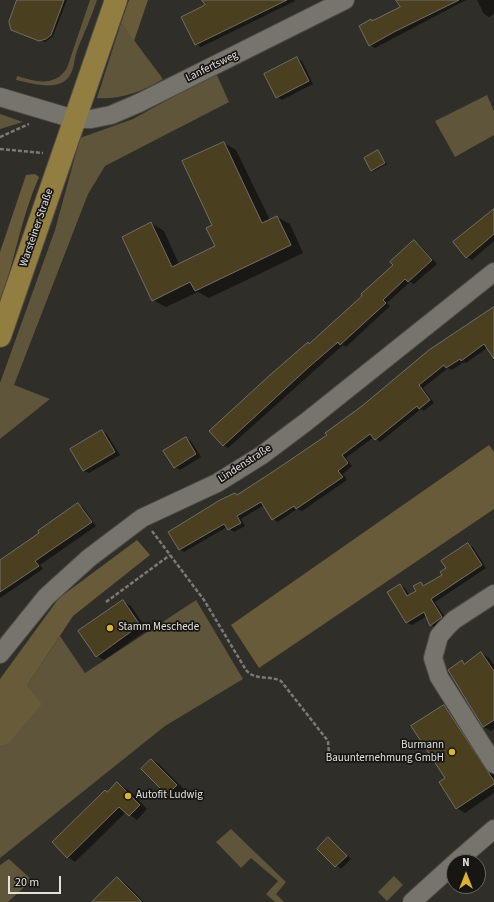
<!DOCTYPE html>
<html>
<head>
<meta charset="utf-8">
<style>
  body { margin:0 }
  #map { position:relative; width:494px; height:902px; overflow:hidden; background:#302e28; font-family:"Source Sans 3",sans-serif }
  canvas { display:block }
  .north { position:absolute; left:446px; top:854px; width:40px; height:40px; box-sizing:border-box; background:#171613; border:1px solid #696764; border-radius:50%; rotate:0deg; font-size:11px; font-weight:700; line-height:16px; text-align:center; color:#e3e1de }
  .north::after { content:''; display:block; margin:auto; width:14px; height:18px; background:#dbb233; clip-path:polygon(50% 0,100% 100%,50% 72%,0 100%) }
  .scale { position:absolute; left:8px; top:876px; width:53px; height:18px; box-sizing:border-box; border:2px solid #e3e1de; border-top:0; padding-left:5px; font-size:12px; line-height:14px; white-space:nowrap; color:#e3e1de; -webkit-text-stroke:3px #171613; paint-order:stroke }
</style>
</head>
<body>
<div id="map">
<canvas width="494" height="902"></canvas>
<div class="north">N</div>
<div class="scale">20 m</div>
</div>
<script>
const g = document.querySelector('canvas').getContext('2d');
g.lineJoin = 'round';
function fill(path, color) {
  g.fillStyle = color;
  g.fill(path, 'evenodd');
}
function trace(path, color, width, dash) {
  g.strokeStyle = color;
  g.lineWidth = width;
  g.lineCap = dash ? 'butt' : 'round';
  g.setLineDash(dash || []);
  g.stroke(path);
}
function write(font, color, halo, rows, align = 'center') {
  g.font = font + ' "Source Sans 3",sans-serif';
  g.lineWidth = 3.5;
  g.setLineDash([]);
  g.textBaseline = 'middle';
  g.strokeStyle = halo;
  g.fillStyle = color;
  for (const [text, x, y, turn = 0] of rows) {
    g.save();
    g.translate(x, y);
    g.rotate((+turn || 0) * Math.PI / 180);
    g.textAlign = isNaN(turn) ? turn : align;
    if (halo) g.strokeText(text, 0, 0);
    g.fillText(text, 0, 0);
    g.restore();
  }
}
fill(new Path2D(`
  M90 0H97C91 18 85 31 78 48 74 57 75 67 70 75 60 93 31 83 16 80L17 76C36 82 55 87 67 68Z
  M121 23 163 79C143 91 121 100 97 98Z
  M216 73 229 102 105 166 88 194 14 385 50 399 0 439V383L55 230 80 138 133 119Z
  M487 95 494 111V135L455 157 435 121Z
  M0 114 23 122 0 129Z
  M196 600 243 679 165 726 0 858V747L7 745 27 686 60 636 85 673Z
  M231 829 286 882 276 894 284 902H275L266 894 278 881 251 858 241 868 216 842Z
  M9 859 32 880 8 902H0V865Z
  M394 876 403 885 387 901 378 892Z`), '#5f553b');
fill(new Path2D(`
  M129 0H148L134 41 121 23Z
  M35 174 39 177C21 217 15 261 0 301V252L26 175Z
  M489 445 494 452V509L259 668 231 625Z
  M137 540 150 555 73 616 27 686 42 704 7 745 0 747V679L59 598Z`), '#685b3a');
fill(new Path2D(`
  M19 0H67L53 36 45 42 15 32 10 26Z
  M230 0H294L295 1 201 47 196 44Z
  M407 0H466L375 48 370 45 371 20 374 22 401 8Z
  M477 0H494V14L489 17 484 14Z
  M297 58 302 61 313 84 282 100 277 97Z
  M224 143 236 150 270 220 277 217 290 224 303 253 209 298 198 292 166 307 153 300 151 223 164 231 179 264 216 247 214 226Z
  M378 151 387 164 374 171 372 170Z
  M494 210V241L472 260 467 257 454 242Z
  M414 241 419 244 437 264 414 284 410 282 387 303 390 306 346 347 343 345 228 448 223 445 308 343 310 344 364 296 394 265Z
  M494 308V357L487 348 466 363 464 362 452 370 448 368 423 388 434 403 424 411 421 409 380 442 374 437 346 458 352 466 343 474 347 480 302 511 297 509 278 522 273 519 264 505 241 519 245 526 234 532 227 527 184 552 179 549 235 494 238 495 328 435Z
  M102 431 107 434 120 455 89 473 84 471Z
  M186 438 191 441 201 457 180 470 175 467Z
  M78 504 83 507 96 526 40 565 43 569 0 598V561L41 534Z
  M468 544 473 547 486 568 435 602 447 620 436 628 431 625 427 616 412 625 407 623 388 593 400 585 405 588 410 596 417 592 420 584 425 586 443 575Z
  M123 602 131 606 147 630 104 660 97 656Z
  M481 653 489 658 494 665V729L491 731 484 727 449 670 462 661 466 664Z
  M444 706 452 710 494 775V793L465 813 457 808 440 782 446 778Z
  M152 760 159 764 184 789 175 798 167 794Z
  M117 783 131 792 147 809 137 820 126 812 75 862 68 857 53 842Z
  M328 839 351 859 341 869 318 849Z
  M117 878 125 883 144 902H93Z`), '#0007');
const building = new Path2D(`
  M17 0H64L51 35 46 39 39 41 11 30 9 22Z
  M202 0H287L195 45 181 17 205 5Z
  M396 0H459L394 32 369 46 359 26 371 19 372 21 400 7Z
  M297 57 309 81 276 98 264 74Z
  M224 142 262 223 277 216 291 245 195 291 190 282 152 301 122 237 151 222 172 267 215 246 206 228 212 225 182 161Z
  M378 150 385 163 371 171 364 158Z
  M494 209V234L466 258 453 242Z
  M414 240 432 260 408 282 405 279 383 300 386 303 364 323 340 345 338 342 310 366 223 446 209 431 270 375 308 342 309 344 362 296 361 294 393 265 390 262Z
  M494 307V359L484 344 461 361 460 359 446 368 444 365 419 385 430 400 419 409 417 406 375 440 370 434 342 455 348 463 338 471 343 477 296 509 294 506 272 520 261 502 237 516 241 523 228 530 224 524 179 550 168 532 220 500 235 493 237 495 274 471 327 435 325 433 362 406 429 350Z
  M102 430 115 452 83 471 70 449Z
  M186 437 196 454 174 468 163 451Z
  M78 503 92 522 35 561 39 566 0 592V560L39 533 38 531Z
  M468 543 482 565 431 599 442 617 430 626 424 612 406 623 387 592 400 584 407 596 416 591 413 586 421 582 423 586 442 575 440 572 446 568 441 561Z
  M123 600 140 625 96 657 78 631Z
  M481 652 494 671V720L483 727 448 670 462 660 464 664Z
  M444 705 494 781V784L456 809 439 782 445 778 411 726Z
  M151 759 177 785 167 795 141 769Z
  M117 782 140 805 129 816 119 807 67 858 52 842 105 790 107 792Z
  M328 837 347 856 335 867 317 849Z
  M117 877 142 902H92Z`);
fill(building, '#4a3f1e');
trace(building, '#716e68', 1);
const minor = new Path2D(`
  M0 97 74 119H91L111 115 139 103 345 0
  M494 594 454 620 446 628 439 636 433 658 439 677 494 764
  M0 654 46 597 89 558 142 518 217 483 262 455 306 422 494 272
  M456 862 494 829
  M412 902 454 864`);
const major = new Path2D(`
  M0 336 116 0`);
trace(minor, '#4d4b46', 20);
trace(major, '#4d4b46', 24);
trace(new Path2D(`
  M0 137 29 124
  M0 149 43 153
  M152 531 204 600 246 670C255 681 269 675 281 681L328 741 329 754
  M106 602 170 555`), '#7c7a76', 2.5, [4, 2]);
trace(minor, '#76746d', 18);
trace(major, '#927e41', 22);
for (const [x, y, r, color] of [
  [110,628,4,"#dbb233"],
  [452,752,4,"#dbb233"],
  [128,796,4,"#dbb233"]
]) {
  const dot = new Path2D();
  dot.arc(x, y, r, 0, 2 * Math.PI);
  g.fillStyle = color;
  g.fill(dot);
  trace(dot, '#171613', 1.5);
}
write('11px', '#e3e1de', '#171613', [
  ["Lanfertsweg",212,67,-26],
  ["Warsteiner Straße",37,228,-71],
  ["Lindenstraße",245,464,-33]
]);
write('11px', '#e3e1de', '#171613', [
  ["Stamm Meschede",118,628],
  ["Burmann",444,746,"right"],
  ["Bauunternehmung GmbH",444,759,"right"],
  ["Autofit Ludwig",136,796]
], 'left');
</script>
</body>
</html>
